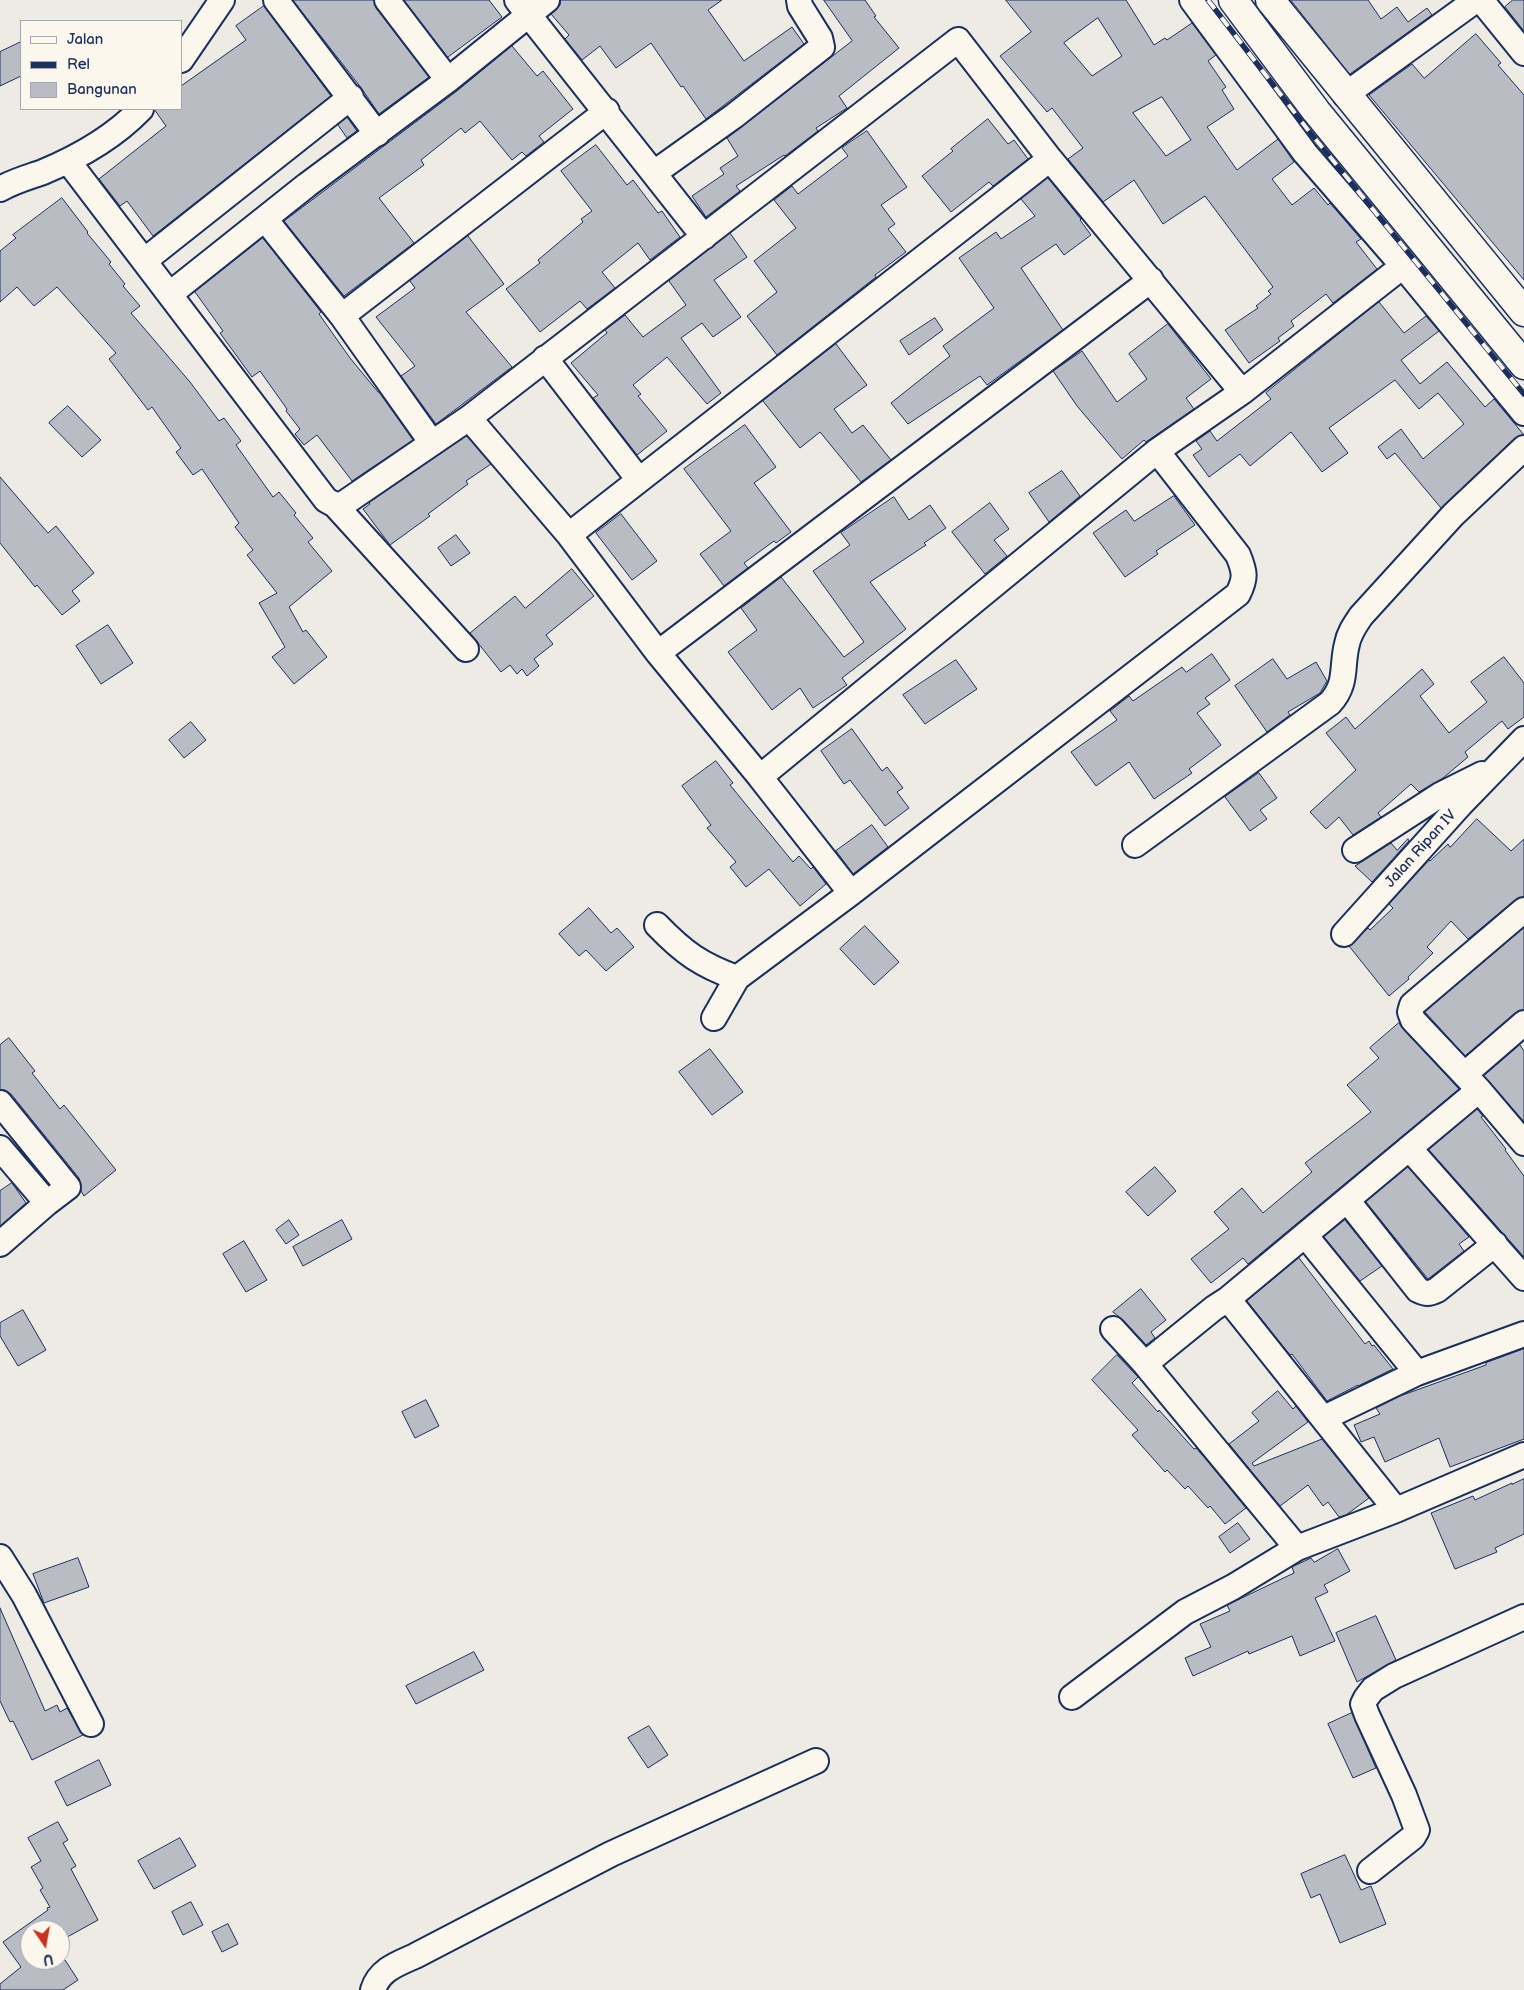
<!DOCTYPE html>
<html>
<head>
<meta charset="utf-8">
<style>
  body { margin:0 }
  #map { position:relative; width:1524px; height:1990px; overflow:hidden; background:#eeebe4; font-family:"Balsamiq Sans",sans-serif }
  canvas { display:block }
  .legend { position:absolute; left:20px; top:20px; width:162px; height:90px; box-sizing:border-box; background:#fbf7ec; border:1px solid #a1a7b3; margin:0; padding:6px 9px; list-style:none; font-size:15px; color:#1b2f5e }
  .legend li { display:flex; align-items:center; gap:10px; height:25px }
  .legend b { width:25px; border:1px solid #a1a7b3 }
  .north { position:absolute; left:20px; top:1920px; width:50px; height:50px; box-sizing:border-box; background:#fbf7ec; border:1px solid #a1a7b3; border-radius:50%; rotate:168deg; font-size:14px; font-weight:700; line-height:20px; text-align:center; color:#1b2f5e }
  .north::after { content:''; display:block; margin:auto; width:18px; height:22px; background:#c8321e; clip-path:polygon(50% 0,100% 100%,50% 72%,0 100%) }
</style>
</head>
<body>
<div id="map">
<canvas width="1524" height="1990"></canvas>
<ul class="legend">
<li><b style="height:6px;background:#fbf7ec"></b>Jalan</li>
<li><b style="height:6px;background:#1b2f5e"></b>Rel</li>
<li><b style="height:14px;background:#b9bcc3"></b>Bangunan</li>
</ul>
<div class="north">U</div>
</div>
<script>
const g = document.querySelector('canvas').getContext('2d');
g.lineJoin = 'round';
function fill(path, color) {
  g.fillStyle = color;
  g.fill(path, 'evenodd');
}
function trace(path, color, width, dash) {
  g.strokeStyle = color;
  g.lineWidth = width;
  g.lineCap = dash ? 'butt' : 'round';
  g.setLineDash(dash || []);
  g.stroke(path);
}
function write(font, color, halo, rows, align = 'center') {
  g.font = font + ' "Balsamiq Sans",sans-serif';
  g.lineWidth = 4.5;
  g.setLineDash([]);
  g.textBaseline = 'middle';
  g.strokeStyle = halo;
  g.fillStyle = color;
  for (const [text, x, y, turn = 0] of rows) {
    g.save();
    g.translate(x, y);
    g.rotate((+turn || 0) * Math.PI / 180);
    g.textAlign = isNaN(turn) ? turn : align;
    if (halo) g.strokeText(text, 0, 0);
    g.fillText(text, 0, 0);
    g.restore();
  }
}
const building = new Path2D(`
  M293 0H374L376 8 429 77 379 114 362 89Z
  M404 0H489L502 17 448 57Z
  M560 0H722L708 10 744 61 792 27 804 44 706 119 683 86 681 87 651 43 616 68 600 46 582 60 565 39 569 35 551 14 560 5Z
  M824 0H865L876 16 874 17 899 48 839 96 847 108 816 128 818 131 785 156 784 155 736 186 740 191 706 217 692 196 724 174 720 168 738 156 727 138 852 41Z
  M1006 0H1126L1154 45 1165 38 1167 40 1192 23 1216 55 1208 61 1226 87 1222 90 1234 109 1207 127 1237 170 1278 139 1294 162 1272 179 1292 205 1314 188 1328 205 1330 203 1361 239 1356 242 1377 269 1333 303 1326 294 1291 321 1294 326 1278 338 1280 341 1249 363 1225 330 1258 308 1256 306 1271 294 1268 291 1273 287 1205 196 1163 224 1134 180 1103 202 1068 159 1083 148 1052 108 1047 112 1000 56 1031 32ZM1098 18 1122 56 1092 76 1064 43ZM1162 97 1191 140 1166 156 1133 113Z
  M1291 0H1368L1381 19 1397 7 1408 22 1427 8 1432 15 1350 74Z
  M1513 0H1524V31L1505 7Z
  M264 6 331 96 153 236 127 201 120 206 99 179 166 126 154 109H181V86L246 40 236 26Z
  M1476 34 1501 63 1498 65 1524 95V280L1369 95 1412 64 1424 78Z
  M21 42V76L0 86V52Z
  M512 46 537 76 543 71 573 109 539 136 544 142 526 156 522 152 512 160 480 121 465 133 461 128 421 160 424 165 379 198 414 243 344 296 284 221 457 91Z
  M347 117 357 131 347 138 338 125Z
  M988 119 1008 144 1014 140 1028 159 993 186 989 182 951 212 922 176 953 151 951 149Z
  M867 131 907 187 881 205 895 224 888 229 906 252 875 275 876 277 777 355 747 316 777 292 754 261 796 228 774 200 792 186 798 194 848 156 842 148Z
  M596 145 627 185 633 180 658 213 662 211 680 237 650 260 638 243 602 272 615 288 587 309 580 301 540 332 506 289 540 263 538 260 583 222 581 219 592 211 561 171Z
  M1048 178 1081 219 1080 220 1091 235 1064 255 1056 244 1021 268 1063 330 987 385 980 376 908 424 891 403 950 356 943 346 994 308 959 258 996 232 1001 239 1035 216 1021 199Z
  M62 198 88 232 87 233 111 262 109 264 125 284 123 286 140 306 131 313 190 382 219 421 224 418 241 441 236 445 273 497 279 492 296 513 294 515 313 538 308 542 332 571 289 607 303 632 306 630 327 657 294 684 272 657 285 647 259 603 277 593 247 555 253 550 235 527 239 523 202 469 193 475 176 452 181 448 152 407 148 410 109 359 116 353 57 287 34 306 17 287 0 302V251L16 238 13 235Z
  M730 233 747 257 714 280 741 317 713 337 702 323 681 338 721 393 707 404 667 357 633 385 641 394 638 396 667 431 637 455 593 398 598 395 571 363 602 337 607 333 605 330 625 315 643 337 686 305 669 281Z
  M468 236 504 284 466 312 512 367 436 424 401 376 415 366 376 317 415 288 410 281Z
  M263 238 321 312 319 314 350 358 378 392H379L413 440 352 481 317 435 304 445 295 434 300 429 286 411 287 409 260 371 252 377 220 333 223 331 195 292Z
  M1379 302 1404 333 1426 316 1439 331 1401 360 1420 384 1447 362 1485 407 1494 399 1524 435 1515 438 1441 508 1395 453 1387 459 1378 447 1401 429 1423 459 1464 424 1438 393 1419 409 1395 380 1329 428 1348 453 1322 472 1291 432 1250 466 1240 454 1209 477 1193 455 1202 449 1196 441 1210 431 1217 441 1271 399 1266 393Z
  M935 318 943 330 909 355 900 341Z
  M1168 324 1211 379 1186 398 1194 409 1146 442 1144 440 1122 459 1077 406 1053 371 1082 351 1117 402 1147 379 1129 354Z
  M836 344 867 385 834 409 852 433 863 425 891 460 861 482 820 432 800 448 763 401Z
  M68 406 101 440 82 457 49 423Z
  M745 425 776 467 754 483 791 532 776 543 774 541 744 563 748 568 724 586 700 554 731 531 684 469Z
  M467 436 491 464 466 481 468 484 428 514 430 516 390 545 363 509 370 504 369 503Z
  M1062 471 1080 496 1049 522 1029 493Z
  M0 477 48 533 56 526 94 573 72 591 80 601 62 615 37 585 35 587 0 543Z
  M1174 496 1195 525 1156 551 1158 554 1125 577 1093 533 1126 510 1134 521Z
  M894 497 909 520 930 505 946 528 924 543 926 545 870 582 906 629 842 678 847 685 813 708 800 688 772 710 728 652 757 630 741 608 781 577 844 657 864 642 813 571 850 545 841 533Z
  M990 503 1009 529 994 540 1007 556 985 574 952 532Z
  M621 514 657 561 632 580 596 533Z
  M456 535 470 553 451 566 438 548Z
  M572 569 594 596 546 635 553 644 534 659 539 666 527 676 522 669 517 674 510 665 501 672 470 633 515 596 525 608Z
  M108 625 133 663 101 684 76 646Z
  M1212 654 1230 680 1205 698 1210 704 1197 713 1221 745 1189 769 1192 773 1154 799 1129 762 1096 786 1071 752 1117 720 1110 711 1129 696 1133 701 1182 667 1186 672Z
  M1504 657 1524 683V717L1508 729 1502 721 1465 752 1468 757 1443 778 1419 792 1411 784 1378 813 1381 817 1353 835 1339 817 1326 829 1310 812 1356 770 1326 733 1346 717 1355 729 1422 669 1434 684 1420 696 1449 733 1487 702 1471 682Z
  M1273 659 1287 679 1316 662 1327 681 1320 693 1288 712 1290 715 1267 732 1235 686Z
  M956 660 977 689 925 724 903 695Z
  M191 722 206 740 184 758 169 740Z
  M852 729 882 771 887 767 903 788 897 792 909 808 885 826 850 780 844 784 821 751Z
  M716 761 733 783 730 785 793 862 799 856 811 869 813 867 826 884 800 906 769 869 746 887 730 867 736 862 707 828 711 825 682 786Z
  M1259 773 1277 798 1260 810 1267 819 1250 831 1225 797Z
  M1477 819 1511 851 1524 839V897L1515 900 1468 939 1451 921 1427 947 1433 953 1408 977 1409 979 1389 996 1349 946 1368 928 1370 930 1393 908 1389 904 1429 860 1430 861 1448 844 1450 847Z
  M872 825 888 847 853 874 836 851Z
  M1408 839 1409 841 1372 882 1355 866 1391 843 1397 850Z
  M589 908 611 933 617 928 634 947 606 971 586 950 579 956 559 934Z
  M865 926 899 962 874 985 840 949Z
  M1524 928V1010L1515 1013 1465 1056 1425 1012Z
  M1399 1023 1403 1029 1459 1089 1248 1264 1243 1258 1211 1283 1191 1259 1229 1229 1214 1212 1242 1188 1263 1213 1312 1172 1305 1163 1371 1112 1347 1085 1379 1058 1370 1048Z
  M9 1038 35 1071 32 1073 60 1109 64 1105 116 1170 84 1196 81 1191V1184L79 1178 11 1094 5 1090H0V1045Z
  M1520 1045 1524 1051V1122L1484 1076Z
  M710 1049 743 1092 712 1115 679 1072Z
  M1477 1109 1483 1116 1481 1117 1506 1149 1505 1150 1524 1176V1257L1429 1150Z
  M1155 1167 1176 1191 1148 1216 1126 1192Z
  M1408 1167 1469 1237 1459 1244 1464 1251 1428 1279 1366 1202Z
  M12 1183 26 1203 0 1226V1191Z
  M289 1220 299 1235 286 1244 276 1230Z
  M342 1220 352 1239 303 1266 293 1247Z
  M1345 1220 1382 1266 1360 1281 1324 1237Z
  M244 1241 267 1280 246 1292 223 1254Z
  M1299 1258 1365 1344 1369 1341 1372 1346 1374 1345 1393 1369 1358 1386V1385L1327 1401 1292 1354 1290 1355 1247 1301Z
  M1141 1289 1166 1320 1151 1332 1155 1338 1146 1345 1123 1320 1113 1312Z
  M23 1310 46 1350 18 1366 0 1336V1323Z
  M1524 1349V1439L1450 1467 1439 1438 1385 1462 1374 1437 1361 1442 1354 1425 1380 1414 1376 1408 1400 1396 1486 1365V1363Z
  M1117 1355 1138 1377 1132 1383 1158 1412 1159 1410 1194 1449 1196 1448 1204 1457 1246 1508 1225 1524 1210 1506 1208 1508 1188 1486 1185 1489 1167 1470 1165 1472 1132 1435 1138 1430 1092 1380Z
  M1278 1391 1293 1409 1296 1406 1308 1422 1252 1463 1254 1466 1322 1439 1369 1498 1346 1515 1339 1517 1328 1502 1323 1506 1308 1485 1280 1506 1229 1444 1259 1421 1252 1413Z
  M426 1400 439 1426 415 1438 402 1412Z
  M1524 1479V1534L1495 1548 1497 1552 1455 1569 1431 1513 1473 1496 1475 1500 1512 1483V1484Z
  M1238 1523 1250 1539 1230 1553 1219 1537Z
  M1338 1549 1350 1571 1324 1585 1328 1592 1315 1598 1335 1641 1300 1656 1292 1636 1249 1654 1248 1651 1193 1676 1185 1658 1211 1647 1200 1624 1230 1611 1227 1605 1294 1573 1292 1567 1294 1566 1311 1558 1314 1562Z
  M78 1558 89 1587 44 1603 33 1574Z
  M0 1608 45 1711 57 1705 60 1712 67 1708 83 1735 32 1760 13 1721 10 1722 0 1701Z
  M1376 1616 1396 1660 1357 1682 1336 1633Z
  M474 1652 484 1670 416 1704 406 1686Z
  M1352 1713 1376 1768 1353 1778 1328 1724Z
  M649 1726 668 1755 648 1768 628 1738Z
  M99 1760 111 1785 67 1806 55 1782Z
  M58 1822 68 1840 63 1843 76 1866 71 1869 98 1920 60 1941V1930H30V1960H65L78 1980 63 1990H0V1984L21 1967 3 1942 48 1910 47 1908 50 1907 40 1890 43 1888 31 1867 41 1861 28 1838Z
  M180 1838 196 1866 154 1889 138 1861Z
  M1345 1855 1361 1890 1371 1886 1386 1924 1340 1943 1320 1894 1311 1898 1301 1874Z
  M191 1902 203 1925 183 1935 172 1912Z
  M228 1924 238 1944 222 1952 212 1932Z`);
fill(building, '#b9bcc3');
trace(building, '#1b2f5e', 1);
const minor = new Path2D(`
  M276 0 377 134
  M387 0 448 80
  M517 0 704 237
  M1192 0 1305 153 1403 266 1524 413
  M1481 0 1524 53
  M181 60 222 0
  M1345 95 1476 0
  M68 161 326 500 335 505 343 504 469 418 958 40 1050 159 1242 392
  M654 173 734 116 822 47 820 38 800 6 799 0
  M0 189C14 181 29 177 43 172 79 157 114 137 141 109
  M265 219 342 316 432 443
  M144 261 351 97
  M170 294 307 185 448 80 547 0
  M342 316 607 111
  M545 358 639 480
  M469 418 569 535 658 653 760 777 851 893
  M335 505 466 649
  M569 535 1050 159
  M658 653 1151 280
  M760 777 1157 451 1242 392 1403 266
  M1135 845 1330 703C1348 683 1341 667 1347 644 1349 633 1355 625 1361 616L1453 515 1524 448
  M1355 850 1440 795 1482 774
  M657 925C684 953 701 965 737 978
  M1344 934 1461 804 1524 739
  M714 1018 737 978 851 893 1238 594C1246 578 1245 572 1238 555L1157 451
  M1465 1074 1524 1023
  M1479 1090 1413 1020 1410 1012 1412 1005 1524 910
  M0 1103 68 1187 47 1203 0 1244
  M0 1148 47 1203
  M1409 1148 1524 1278
  M1347 1200 1418 1290C1426 1294 1429 1294 1437 1290L1495 1244
  M1305 1235 1417 1373
  M1228 1299 1396 1510
  M1113 1329 1145 1364 1297 1548
  M1145 1364 1214 1308 1228 1299 1479 1090 1524 1143
  M1324 1418 1417 1373 1524 1334
  M0 1557 24 1595 91 1724
  M1072 1697 1185 1612 1233 1587 1297 1548 1396 1510 1524 1455
  M1370 1871 1413 1837 1417 1830 1404 1795 1367 1715 1363 1704 1366 1698 1373 1689 1394 1676 1524 1617
  M373 1990C379 1970 397 1964 415 1956L611 1854 816 1761`);
const highway = new Path2D(`
  M1233 0 1316 111 1524 365
  M1270 0 1524 312`);
trace(minor, '#1b2f5e', 28);
trace(highway, '#1b2f5e', 31);
trace(minor, '#fbf7ec', 24);
trace(highway, '#fbf7ec', 28);
const rail = new Path2D(`
  M1208 0 1308 130 1524 394`);
trace(rail, '#1b2f5e', 5.5);
trace(rail, '#fbf7ec', 4, [11]);
write('15px', '#1b2f5e', '#fbf7ec', [
  ["Jalan Ripan IV",1421,849,-48]
]);
</script>
</body>
</html>
